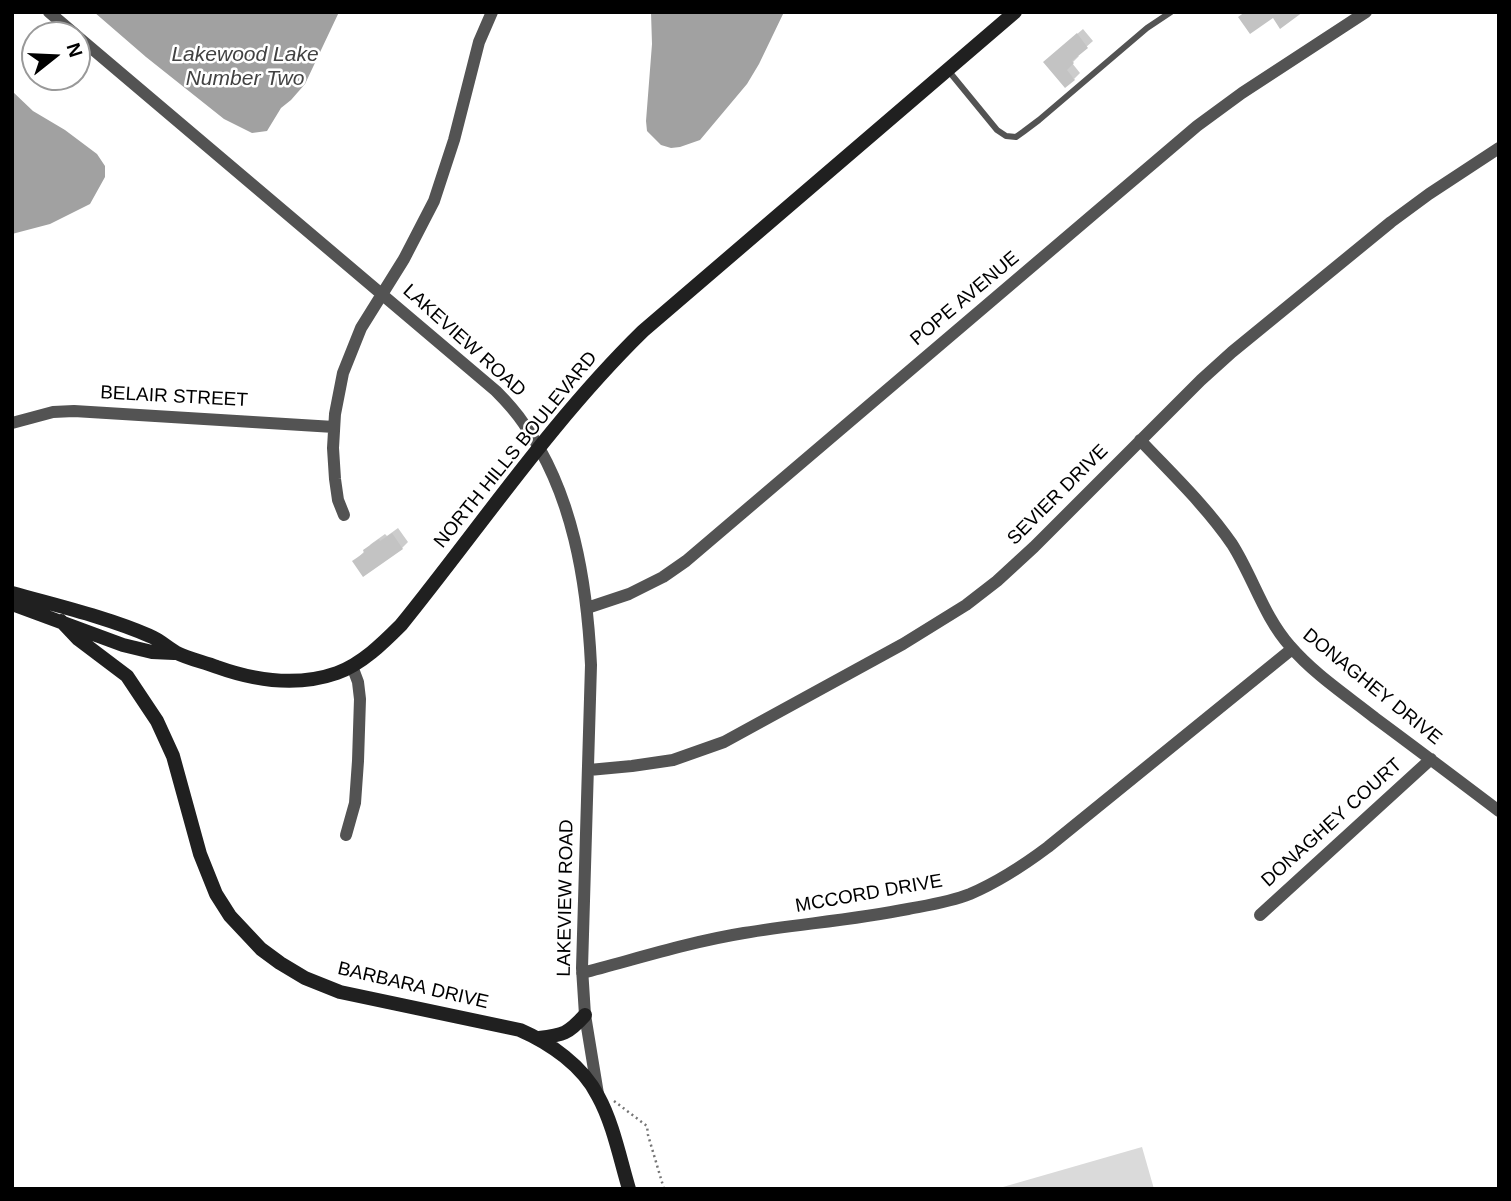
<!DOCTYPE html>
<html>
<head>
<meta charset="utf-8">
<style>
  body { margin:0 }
  #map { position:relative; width:1511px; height:1201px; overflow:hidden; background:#fff; font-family:Arial,sans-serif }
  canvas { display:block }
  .frame { position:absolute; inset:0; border:14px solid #000; pointer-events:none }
  .north { position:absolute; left:21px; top:21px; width:70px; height:70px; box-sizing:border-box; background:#fff; border:2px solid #999; border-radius:50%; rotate:72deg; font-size:19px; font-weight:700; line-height:28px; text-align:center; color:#000 }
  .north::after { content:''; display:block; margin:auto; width:24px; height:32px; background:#000; clip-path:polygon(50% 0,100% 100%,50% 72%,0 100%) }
</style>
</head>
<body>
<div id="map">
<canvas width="1511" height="1201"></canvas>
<div class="frame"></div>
<div class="north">N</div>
</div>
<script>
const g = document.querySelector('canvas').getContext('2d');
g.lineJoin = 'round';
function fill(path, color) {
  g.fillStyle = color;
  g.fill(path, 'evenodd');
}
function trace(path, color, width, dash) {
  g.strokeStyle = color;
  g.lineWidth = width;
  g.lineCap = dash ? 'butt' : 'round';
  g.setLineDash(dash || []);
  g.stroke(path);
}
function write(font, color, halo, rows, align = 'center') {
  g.font = font + ' Arial,sans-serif';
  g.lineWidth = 5;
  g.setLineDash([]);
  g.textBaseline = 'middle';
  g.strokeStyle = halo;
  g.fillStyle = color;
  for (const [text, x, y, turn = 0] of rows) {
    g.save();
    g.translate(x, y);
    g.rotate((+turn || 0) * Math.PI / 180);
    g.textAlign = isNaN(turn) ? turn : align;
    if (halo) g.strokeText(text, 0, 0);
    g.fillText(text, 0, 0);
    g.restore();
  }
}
fill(new Path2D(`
  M1142 1147 1154 1189H996Z`), '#dadada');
fill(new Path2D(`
  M94 12H339L305 84 291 100 281 108 267 131 252 133 224 119 146 57Z
  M651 12H784L759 64 747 84 700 140 680 147 671 148 661 145 647 131 646 121 652 44Z
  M12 91 33 111 65 130 97 154 105 166V177L90 204 50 224 12 234Z`), '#a1a1a1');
fill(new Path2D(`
  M1083 29 1093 41 1077 55 1079 56 1072 63 1080 73 1074 79 1051 56Z
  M398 528 408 542 402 548 354 561 365 551 371 544 385 534 387 536Z`), '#0003');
fill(new Path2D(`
  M1245 12H1303L1280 29 1273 18 1250 34 1238 17Z
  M1077 33 1088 48 1072 61 1074 63 1067 70 1075 80 1065 88 1043 62Z
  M392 533 403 549 363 577 352 561 364 553 363 550 379 539 380 541Z`), '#c3c3c3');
trace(new Path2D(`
  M614 1101 647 1126 648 1135 664 1189`), '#757575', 2.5, [2, 3.5]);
trace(new Path2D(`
  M947 69 997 130 1006 136 1016 137 1023 132 1039 120 1147 28 1171 12`), '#535353', 6);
trace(new Path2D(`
  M49 12 76 35
  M77 36 496 391C506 401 516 412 524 424 573 493 587 582 591 665L582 968 585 1015 598 1094
  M12 423 53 412 74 411 334 427
  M1140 440C1172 474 1206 506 1232 544 1253 577 1264 617 1290 646 1314 674 1346 695 1375 718 1417 749 1458 780 1499 811
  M344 515 338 500 335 479 333 448 335 414 343 373 361 328 404 259 434 201 454 140 479 42 492 12
  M587 608 629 594 663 577 686 561 1197 126 1242 93 1366 12
  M589 770 632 766 673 760 724 742 903 644 966 605 997 581 1034 547 1201 380 1232 352 1391 222 1429 194 1499 148
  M346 835 355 803 358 761 360 699 358 682 352 666
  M1260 915 1431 759
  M582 973C636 959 689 942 744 933 798 924 853 920 908 909 929 905 950 902 970 894 998 882 1024 865 1048 847L1292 649`), '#535353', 12);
trace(new Path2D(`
  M12 593C58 606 106 617 150 636 160 640 168 648 177 653 189 659 204 662 217 667 256 681 297 687 337 673 362 664 383 643 401 625 481 526 552 420 643 331L1015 12
  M12 604 123 645 152 652 174 653
  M61 621 78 639 127 676 157 721 173 756 200 854 216 894 230 916 261 949 280 963 305 978 340 992 520 1030C550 1043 583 1066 598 1096 613 1123 620 1159 629 1189
  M539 1038C563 1035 568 1034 585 1015`), '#202020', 14);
write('19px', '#000', '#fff', [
  ["POPE AVENUE",965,299,-40],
  ["LAKEVIEW ROAD",464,341,42],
  ["BELAIR STREET",174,397,3],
  ["NORTH HILLS BOULEVARD",516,450,-51],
  ["SEVIER DRIVE",1058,495,-45],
  ["DONAGHEY DRIVE",1372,687,39],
  ["DONAGHEY COURT",1332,823,-42],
  ["MCCORD DRIVE",869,894,-10],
  ["LAKEVIEW ROAD",566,898,-89],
  ["BARBARA DRIVE",413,986,13]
]);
write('italic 21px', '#424242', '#fff', [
  ["Lakewood Lake",245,55],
  ["Number Two",245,79]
]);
</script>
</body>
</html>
